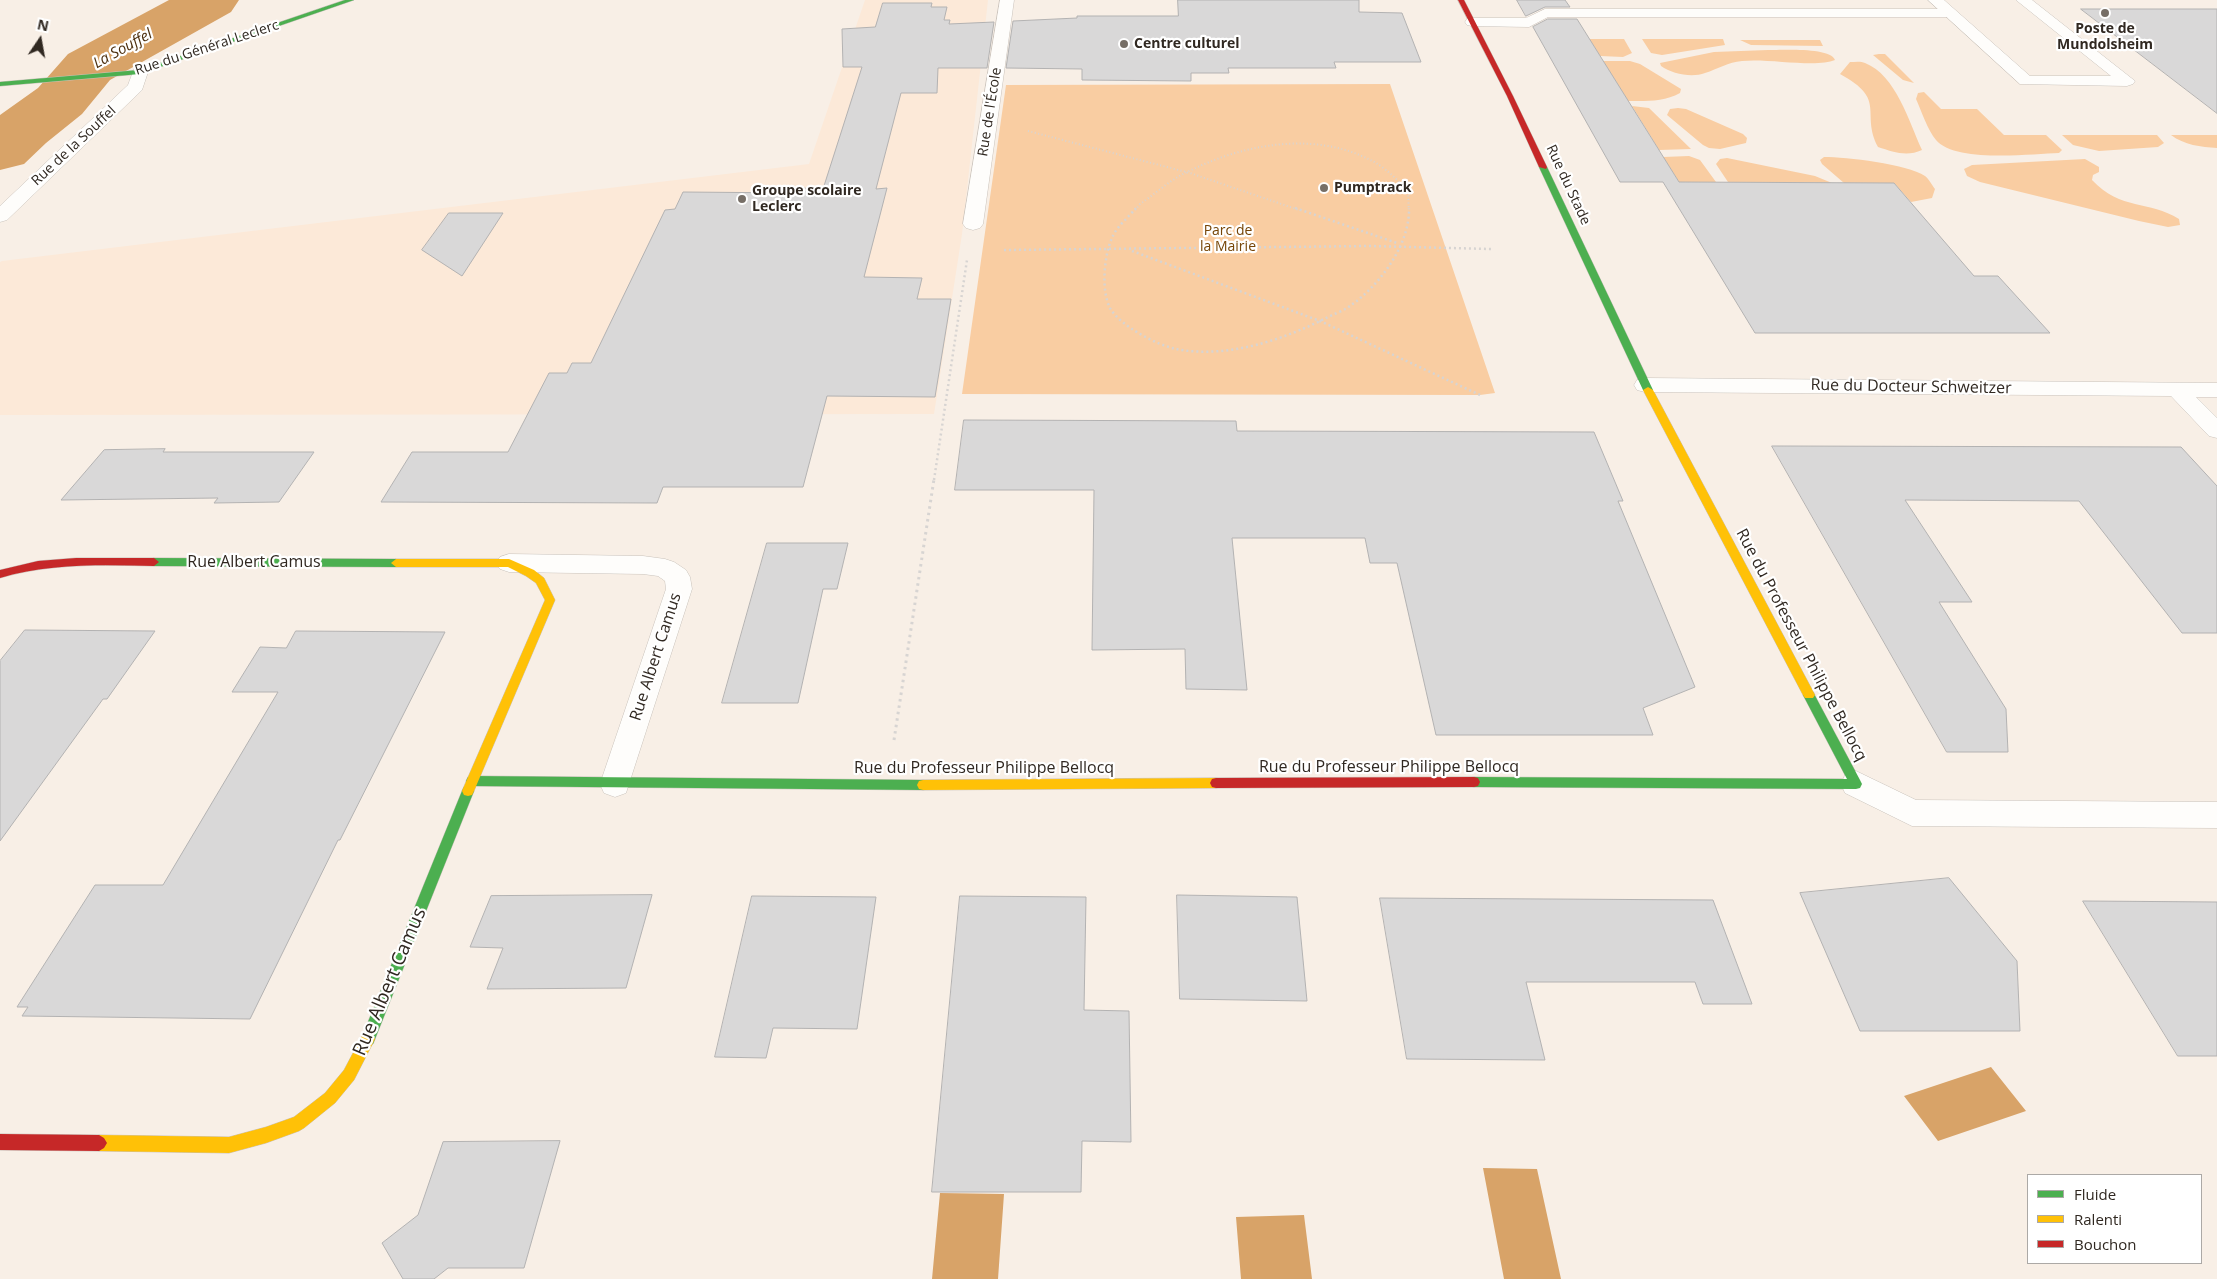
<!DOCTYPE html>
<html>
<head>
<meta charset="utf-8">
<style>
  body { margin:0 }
  #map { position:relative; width:2217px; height:1279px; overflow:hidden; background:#f8efe6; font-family:"Open Sans",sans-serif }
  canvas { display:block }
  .legend { position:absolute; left:2027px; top:1174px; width:175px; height:90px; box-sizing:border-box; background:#fff; border:1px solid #aca9a6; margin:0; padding:6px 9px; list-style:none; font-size:15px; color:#302821 }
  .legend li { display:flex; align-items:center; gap:10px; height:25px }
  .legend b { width:25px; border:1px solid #aca9a6 }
  .north { position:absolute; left:15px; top:15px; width:50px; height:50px; -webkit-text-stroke:4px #fff; paint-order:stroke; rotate:12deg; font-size:14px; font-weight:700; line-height:20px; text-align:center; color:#302821 }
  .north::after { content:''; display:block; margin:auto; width:18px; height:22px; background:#302821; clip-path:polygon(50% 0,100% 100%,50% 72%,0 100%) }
</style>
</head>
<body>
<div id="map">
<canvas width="2217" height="1279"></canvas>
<ul class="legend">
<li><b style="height:6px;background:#4caf50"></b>Fluide</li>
<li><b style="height:6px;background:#ffc107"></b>Ralenti</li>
<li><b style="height:6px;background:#c62828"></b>Bouchon</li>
</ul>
<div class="north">N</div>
</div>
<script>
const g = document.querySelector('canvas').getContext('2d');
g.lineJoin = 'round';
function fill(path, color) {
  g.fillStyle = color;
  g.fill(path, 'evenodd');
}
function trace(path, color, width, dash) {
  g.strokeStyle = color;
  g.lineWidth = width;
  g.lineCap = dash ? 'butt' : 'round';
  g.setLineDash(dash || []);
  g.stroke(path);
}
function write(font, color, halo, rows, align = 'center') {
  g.font = font + ' "Open Sans",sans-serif';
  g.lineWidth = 4.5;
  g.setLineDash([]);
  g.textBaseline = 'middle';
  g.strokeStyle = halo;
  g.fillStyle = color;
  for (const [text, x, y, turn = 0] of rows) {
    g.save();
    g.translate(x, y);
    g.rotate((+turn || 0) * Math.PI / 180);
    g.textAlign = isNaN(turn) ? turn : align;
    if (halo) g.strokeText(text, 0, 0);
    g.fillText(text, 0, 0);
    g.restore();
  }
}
fill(new Path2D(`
  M865 0H988L962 234 934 414 0 415V262L2 261 809 164Z`), '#fce9d8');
fill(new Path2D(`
  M1589 39H1624L1632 53 1623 57 1600 56Z
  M1642 39H1723L1725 45 1662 55 1651 53Z
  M1740 40H1820L1823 46 1751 45Z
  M1768 50C1781 50 1831 47 1835 60 1816 68 1767 58 1742 61 1728 62 1718 69 1705 73 1692 78 1672 74 1661 66L1660 63 1714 52Z
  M1879 54H1885L1914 83 1903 80 1873 55Z
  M1603 61H1630L1640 64 1681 89 1680 93C1664 102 1647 101 1628 101Z
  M1850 62C1855 62 1861 61 1865 63 1896 75 1909 122 1922 150 1907 157 1893 152 1878 147 1860 112 1888 100 1840 74Z
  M1390 84 1495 393 1480 395 962 394 1006 85Z
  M1924 92 1941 109H1977L2004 135H2046L2062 150 2059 153C2031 154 1955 163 1936 140 1928 131 1921 110 1916 99L1918 93Z
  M1632 106 1649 108 1691 149 1659 150Z
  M1678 108 1686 109 1743 134 1747 138 1746 143 1720 149 1709 148 1703 145 1667 115 1670 109Z
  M2062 135H2157L2164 143 2158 147 2099 151 2073 145Z
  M2171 135H2217V148C2201 147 2184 145 2171 135Z
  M1689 156 1700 160 1716 182H1679L1663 157Z
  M1824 157C1846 157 1907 164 1925 176 1929 179 1932 185 1935 189L1932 198 1911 202 1894 183H1844L1822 164 1820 160Z
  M1727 158 1815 176 1832 183 1728 182 1716 164 1720 159Z
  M2085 159 2099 167V172L2093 175 2092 180C2121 211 2149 200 2179 219L2180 225 2168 227 2139 221 1980 182 1967 176 1964 169 1972 165Z`), '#f9cda2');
fill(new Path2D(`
  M1991 1067 2026 1111 1938 1141 1904 1096Z
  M1483 1168 1537 1169 1561 1279H1504Z
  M940 1193 1004 1194 998 1279H932Z
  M1304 1215 1312 1279H1241L1236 1217Z`), '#d8a368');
fill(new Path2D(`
  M169 0H239L231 12 110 80 82 114 46 143 24 164 0 170V115L38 88 68 54Z`), '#d8a368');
const building = new Path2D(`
  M1178 0H1359V12L1402 13 1421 62H1334L1336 68H1228L1229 73H1191V81L1082 80V69L1006 68 1013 21 1077 18V16H1178Z
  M1517 0H1565L1570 7H1545L1526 16Z
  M883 3H932L931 7H947L944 20H950L949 24 994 22 987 68H938L937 93H901L876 189 887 188 864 277 922 278 917 299H951L935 397 827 396 803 487H663L657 503 381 502 412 452H508L549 373H567L572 363H591L665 210 675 209 683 192 800 193 801 188 823 189 862 67H843L842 29 875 27Z
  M2081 9H2217V113Z
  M1548 19H1577L1679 182 1894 183 1974 276H1998L2050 333H1755L1663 182H1620L1533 27Z
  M449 213H503L462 276 422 250Z
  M964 420 1236 421 1237 431 1594 432 1623 501H1618L1695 687 1643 708 1653 735H1436L1397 563H1370L1365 538H1232L1247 690 1186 689 1185 649 1092 650 1094 490H955Z
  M1772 446 2181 447 2217 486V633H2182L2079 501 1905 500 1972 602H1939L2006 709 2008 752H1947Z
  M165 449 163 452H314L279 502 214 503 218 498 61 500 104 450Z
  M767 543H848L837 589H823L798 703H722Z
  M25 630 155 631 107 699H103L0 841V661Z
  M296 631 445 632 340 840H338L250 1019 22 1016 28 1007H17L95 885H163L278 692H232L260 647 286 648Z
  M1949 878 2017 961 2020 1031H1860L1800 893Z
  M652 895 626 988 487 989 503 948 470 947 491 896Z
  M1177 895 1297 897 1307 1001 1180 999Z
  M752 896 876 897 857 1029 773 1028 766 1058 715 1057Z
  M960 896 1086 897 1084 1010 1129 1011 1131 1142 1082 1141 1081 1192H932Z
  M1380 898 1713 900 1752 1004H1703L1695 982H1526L1545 1060 1407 1059Z
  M2083 901 2217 902V1056H2178Z
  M560 1141 524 1268H448L434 1279H403L382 1243 418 1215 443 1142Z`);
fill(building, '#d9d8d8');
trace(building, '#b3b2b2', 1);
const lane = new Path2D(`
  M1545 9H1949L1954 10 1956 13 1954 16 1949 17H1548L1529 27 1472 26 1467 25 1465 22 1467 19 1472 18H1526Z
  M1856 771 1916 800 2217 802V828L1912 826 1845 793 1841 784 1845 775Z`);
const street = new Path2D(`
  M1000 0H1014L983 224 980 228 973 230 966 228 963 224Z
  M1928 0H1944L2030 76H2111L2016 0H2032L2135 81 2133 84 2127 86 2020 84Z
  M140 67 146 69 148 72 142 90 7 220 0 222V206L128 85 134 69Z
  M1645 378 2217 383V397H2196L2217 418V438L2209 436 2171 396 1645 392 1637 390 1634 385 1637 380Z
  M509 554 643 556 665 559 674 562 686 570 690 577 692 589 626 793 615 797 604 793 600 784 666 589 665 581 658 576 643 574 509 572 500 569 496 563 500 557Z`);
const fast = new Path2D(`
  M345 0H354L140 74 0 86V82L139 70Z
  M1540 165 1547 167 1653 390 1651 392H1645L1643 390 1539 167Z
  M154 558 396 559 401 563 396 567 154 566 149 562Z
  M1809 690 1813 692 1860 780 1862 784 1860 788 1856 789 1474 787 1470 786 1468 782 1470 778 1474 777 1847 779 1803 695 1805 692Z
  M472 776 923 780 927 781 929 785 927 789 923 790 472 786 468 785 466 781 468 777Z
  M468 786 472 787 474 791 375 1039 373 1044 368 1046 363 1044 361 1039 462 791 464 787Z`);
const slow = new Path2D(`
  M1648 387 1653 390 1815 695 1813 698H1805L1803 695 1643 390Z
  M396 559H509L534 570 544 578 555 600 474 791 472 795 468 796 464 795 462 791 545 600 536 583 526 576 508 567H396L391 563Z
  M1216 778 1220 779 1222 783 1220 787 1216 788 923 790 919 789 917 785 919 781 923 780Z
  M368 1032 373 1034 375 1039 354 1080 335 1103 304 1128 299 1131 266 1143 229 1153 99 1151 94 1148 91 1143 94 1138 99 1135 229 1137 266 1127 294 1117 325 1093 344 1070 363 1034Z`);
const jam = new Path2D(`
  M1458 0H1464L1513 96 1547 167 1546 169 1539 167 1507 96Z
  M76 558H154L159 562 154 566C102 565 51 563 0 578V570L38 561Z
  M1474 777 1478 778 1480 782 1478 786 1474 787 1216 788 1212 787 1210 783 1212 779 1216 778Z
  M0 1134 99 1135 104 1138 107 1143 104 1148 99 1151 0 1150Z`);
trace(lane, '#c9c2bb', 1);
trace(street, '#c9c2bb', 1);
trace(fast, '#c9c2bb', 1);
trace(slow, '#c9c2bb', 1);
trace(jam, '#c9c2bb', 1);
trace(new Path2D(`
  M1028 131 1190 173 1299 210
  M1135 210 1140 204C1155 194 1170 180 1187 172 1245 143 1318 130 1376 163 1386 169 1404 184 1408 195 1409 199 1408 205 1409 210`), '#d7d4d2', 2, [1, 2.5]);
trace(new Path2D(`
  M1136 208C1129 217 1116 227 1112 238 1104 255 1101 291 1110 308 1120 326 1157 345 1176 349 1226 359 1283 340 1326 318 1334 314 1343 311 1350 306 1379 286 1410 245 1409 208
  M1295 208 1397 243
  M1004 250 1369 246 1491 249
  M1132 251 1320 321 1480 395
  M934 480 967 260`), '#d7d4d2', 2.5, [2, 3]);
trace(new Path2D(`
  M894 740 934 479`), '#d7d4d2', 3, [2.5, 4]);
fill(lane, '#fefdfb');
fill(street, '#fefdfb');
fill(fast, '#4caf50');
fill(slow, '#ffc107');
fill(jam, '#c62828');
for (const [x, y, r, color] of [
  [2105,13,5,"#766e66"],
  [1124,44,5,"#766e66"],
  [1324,188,5,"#766e66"],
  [742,199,5,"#766e66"]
]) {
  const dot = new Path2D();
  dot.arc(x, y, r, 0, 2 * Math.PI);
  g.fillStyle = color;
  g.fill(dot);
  trace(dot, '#fff', 2);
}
write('bold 14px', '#302821', '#fff', [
  ["Poste de",2105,29,"center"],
  ["Mundolsheim",2105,45,"center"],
  ["Centre culturel",1134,44],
  ["Pumptrack",1334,188],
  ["Groupe scolaire",752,191],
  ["Leclerc",752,207]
], 'left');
write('14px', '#302821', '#fff', [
  ["Rue du Général Leclerc",207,48,-18],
  ["Rue de l'École",990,112,-81],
  ["Rue de la Souffel",74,146,-43],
  ["Rue du Stade",1568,185,65]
]);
write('14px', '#764507', '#fff', [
  ["Parc de",1228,231],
  ["la Mairie",1228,247]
]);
write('italic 15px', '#4c2e0d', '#fff', [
  ["La Souffel",123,49,-29]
]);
write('16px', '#302821', '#fff', [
  ["Rue du Docteur Schweitzer",1911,387,1],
  ["Rue Albert Camus",254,562],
  ["Rue du Professeur Philippe Bellocq",1801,645,62],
  ["Rue Albert Camus",656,657,-72],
  ["Rue du Professeur Philippe Bellocq",1389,767],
  ["Rue du Professeur Philippe Bellocq",984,768]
]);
write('19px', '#302821', '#fff', [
  ["Rue Albert Camus",390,982,-67]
]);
</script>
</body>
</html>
